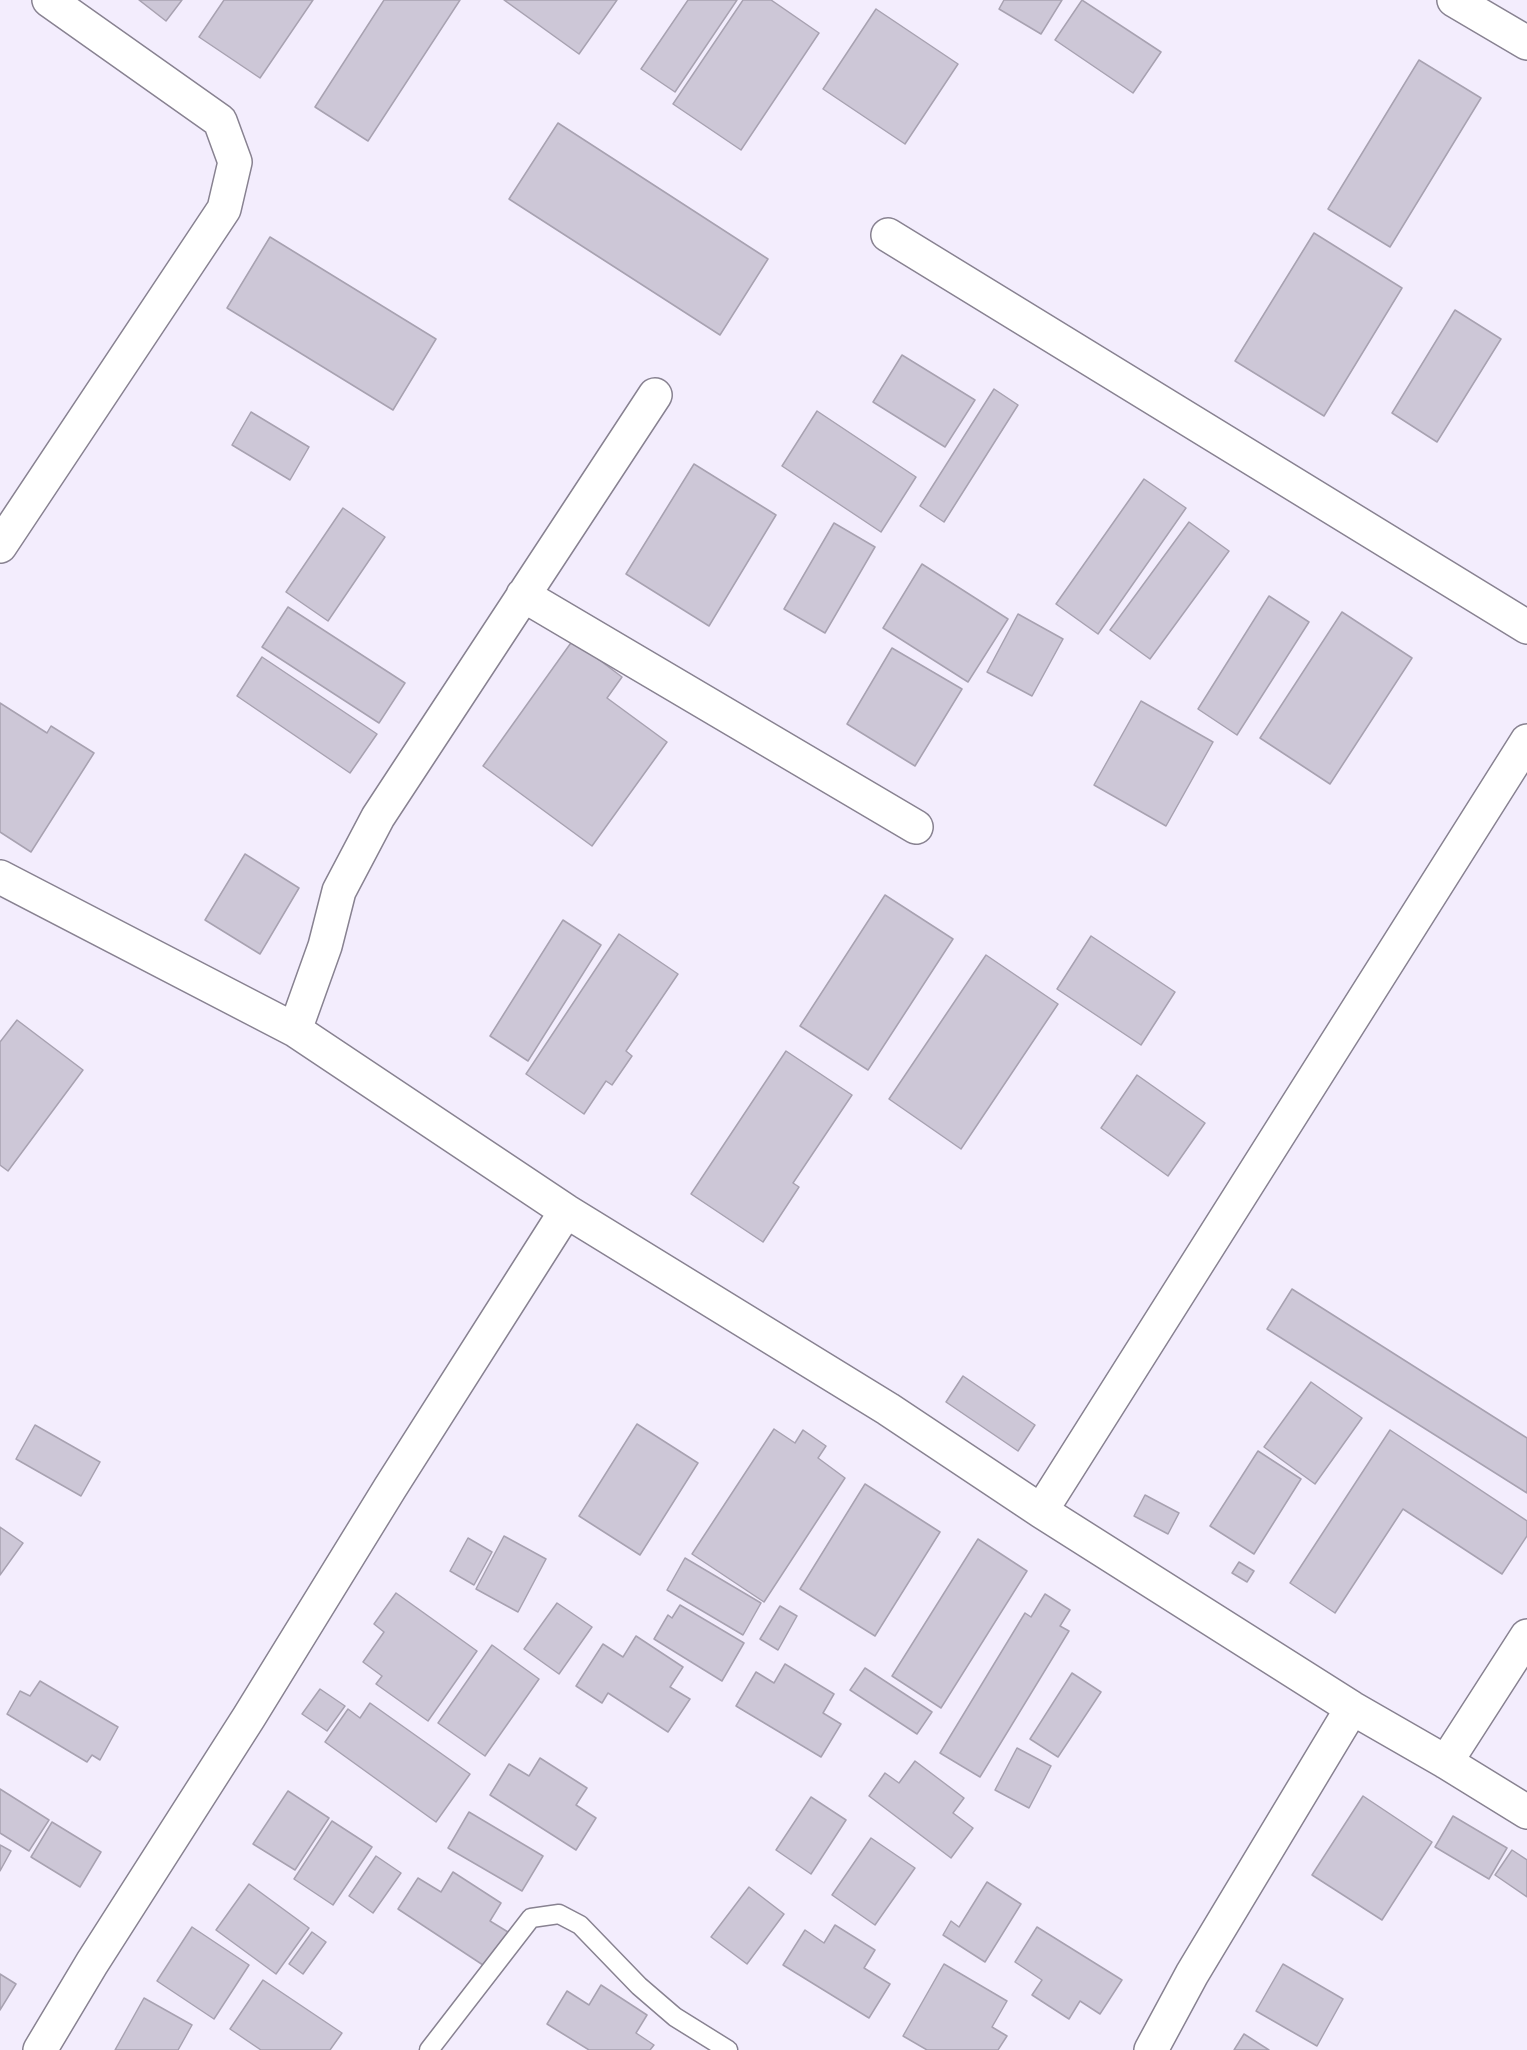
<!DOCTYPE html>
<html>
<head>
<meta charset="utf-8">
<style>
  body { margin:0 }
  canvas { display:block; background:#f3edfd }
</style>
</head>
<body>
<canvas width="1527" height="2050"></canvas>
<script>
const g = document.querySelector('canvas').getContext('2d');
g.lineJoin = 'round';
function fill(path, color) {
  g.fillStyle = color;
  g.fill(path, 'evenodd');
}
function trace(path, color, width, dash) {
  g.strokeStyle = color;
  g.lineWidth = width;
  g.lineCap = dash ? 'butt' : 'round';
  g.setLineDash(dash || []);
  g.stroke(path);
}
const building = new Path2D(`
  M139 0H182L166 21Z
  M224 0H313L260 78 199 37Z
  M384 0H460L368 141 315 107Z
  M504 0H617L579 54Z
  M688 0H737L675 92 641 69Z
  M743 0H771L819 33 741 150 673 104Z
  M1004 0H1062L1041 34 999 9Z
  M1082 0 1161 52 1133 93 1055 40Z
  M876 9 958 64 905 144 823 89Z
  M1419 60 1481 98 1390 247 1328 209Z
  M558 123 768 259 720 335 509 199Z
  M1314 233 1402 288 1324 416 1235 361Z
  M270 237 436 339 393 410 227 308Z
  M1455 310 1501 339 1437 442 1392 413Z
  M902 355 975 400 945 447 873 402Z
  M994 389 1018 405 944 522 920 506Z
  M817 411 916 477 881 532 782 466Z
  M251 412 309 447 290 480 232 445Z
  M694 464 776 515 709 626 626 574Z
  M1144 479 1186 508 1098 634 1056 604Z
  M343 508 385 537 328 621 286 592Z
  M1189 522 1229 551 1150 659 1110 630Z
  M834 523 875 547 825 633 784 609Z
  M922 564 1008 619 968 682 883 628Z
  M1269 596 1309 622 1237 735 1198 709Z
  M288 607 405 683 379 723 262 647Z
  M1342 612 1412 658 1330 784 1260 738Z
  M1018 614 1063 639 1032 696 987 672Z
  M573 640 622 677 607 698 667 742 592 846 483 766Z
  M892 648 962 689 915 766 847 724Z
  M262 657 377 734 350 773 237 696Z
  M1141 701 1213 742 1166 826 1094 785Z
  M0 703 47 733 51 726 94 753 31 852 0 832Z
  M245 854 299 888 260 954 205 920Z
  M885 895 953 939 868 1070 800 1026Z
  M563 920 601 945 528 1061 490 1036Z
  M619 934 678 974 626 1051 632 1056 612 1085 606 1081 584 1114 526 1074Z
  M1091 936 1175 992 1141 1045 1057 989Z
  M986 955 1058 1004 961 1149 889 1099Z
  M17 1020 83 1070 8 1171 0 1165V1042Z
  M786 1051 852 1095 793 1183 799 1187 763 1242 691 1194Z
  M1137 1075 1205 1123 1168 1176 1101 1128Z
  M1292 1289 1527 1438V1493L1267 1329Z
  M963 1376 1035 1425 1018 1451 946 1402Z
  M1311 1382 1362 1418 1315 1484 1264 1447Z
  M637 1424 698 1463 640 1555 579 1516Z
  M35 1425 100 1462 81 1496 16 1459Z
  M774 1429 795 1443 803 1430 826 1446 818 1458 845 1478 764 1602 692 1554Z
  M1390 1430 1527 1521V1536L1502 1574 1403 1509 1335 1613 1290 1583Z
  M1258 1451 1301 1479 1254 1554 1210 1526Z
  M865 1484 940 1532 875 1636 800 1589Z
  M1145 1495 1179 1513 1168 1534 1134 1516Z
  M0 1527 23 1543 0 1575Z
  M504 1536 546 1559 518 1612 476 1589Z
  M468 1538 492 1552 474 1585 450 1571Z
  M978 1539 1027 1571 941 1708 892 1676Z
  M685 1558 761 1603 743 1635 667 1590Z
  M1239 1562 1254 1571 1247 1582 1232 1573Z
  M396 1593 477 1651 428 1721 376 1684 382 1676 363 1662 384 1632 374 1624Z
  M1045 1594 1070 1610 1060 1626 1069 1631 980 1777 940 1753 1025 1613 1031 1617Z
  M557 1603 592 1627 559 1674 524 1649Z
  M680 1605 744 1643 722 1681 654 1639 668 1615 672 1618Z
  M780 1606 797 1616 778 1650 760 1639Z
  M636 1636 683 1667 670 1687 690 1699 668 1732 608 1693 602 1703 576 1686 603 1644 623 1657Z
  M492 1645 539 1679 485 1756 438 1723Z
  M785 1664 834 1694 823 1713 841 1724 821 1757 736 1706 756 1672 774 1683Z
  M865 1668 932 1712 917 1734 850 1690Z
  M1072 1673 1101 1692 1058 1757 1030 1739Z
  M40 1681 118 1727 100 1760 92 1755 87 1762 7 1714 20 1691 30 1696Z
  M320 1689 345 1706 327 1731 302 1714Z
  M370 1703 470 1774 436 1822 325 1742 348 1709 360 1718Z
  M1017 1748 1051 1766 1029 1808 995 1790Z
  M540 1758 587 1788 576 1805 596 1818 576 1850 490 1795 509 1764 529 1776Z
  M915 1761 964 1798 953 1813 973 1828 951 1858 869 1796 885 1773 899 1783Z
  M0 1789 49 1820 29 1851 0 1833Z
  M288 1791 329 1818 295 1870 253 1844Z
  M1363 1796 1432 1842 1382 1920 1312 1875Z
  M811 1797 846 1820 811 1874 776 1850Z
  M469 1812 543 1856 522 1891 448 1848Z
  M1453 1816 1507 1848 1489 1879 1435 1847Z
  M332 1821 372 1847 333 1905 294 1879Z
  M52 1822 101 1852 80 1887 31 1857Z
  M871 1838 915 1868 875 1925 832 1895Z
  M0 1845 11 1851 0 1871Z
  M1512 1850 1527 1860V1897L1495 1875Z
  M376 1856 401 1873 373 1913 349 1896Z
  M453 1872 501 1903 490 1921 508 1932 486 1967 398 1909 418 1878 441 1892Z
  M987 1882 1021 1904 985 1962 943 1935 951 1921 959 1927Z
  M249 1884 309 1928 276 1974 216 1930Z
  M749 1887 784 1914 747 1964 711 1937Z
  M835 1925 875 1950 864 1968 890 1984 869 2018 783 1965 805 1930 824 1943Z
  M192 1927 249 1965 214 2019 157 1981Z
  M1037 1927 1122 1980 1100 2014 1080 2001 1069 2019 1032 1995 1042 1980 1015 1962Z
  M312 1932 326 1942 303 1974 289 1964Z
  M944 1964 1007 2001 992 2027 1007 2036 998 2050H927L903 2036Z
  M1283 1964 1343 1999 1317 2046 1256 2011Z
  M0 1974 16 1984 0 2010Z
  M263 1980 342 2033 330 2050H261L230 2029Z
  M601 1985 647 2015 636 2033 654 2045 650 2050H589L547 2024 567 1991 589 2005Z
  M144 1998 192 2025 178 2050H115Z
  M1244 2034 1269 2050H1234Z`);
fill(building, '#cdc7d7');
trace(building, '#a8a2b1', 1.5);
const service = new Path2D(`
  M429 2050 531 1918 559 1914 580 1925 639 1986 675 2017 728 2050`);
const minor = new Path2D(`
  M1454 0 1527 43
  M888 235 1527 627
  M0 546 224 209 235 162 220 121 49 0
  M523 595 916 827
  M0 877 295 1030 566 1211 888 1409 1041 1511 1352 1708 1446 1762 1527 1812
  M295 1030 325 946 339 891 378 817 655 395
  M1041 1511 1527 741
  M1446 1762 1527 1636
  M40 2050 92 1963 249 1717 390 1488 566 1211
  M1151 2050 1192 1974 1352 1708`);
trace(service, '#888291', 21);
trace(minor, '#888291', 36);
trace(service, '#fff', 18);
trace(minor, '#fff', 33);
</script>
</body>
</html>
